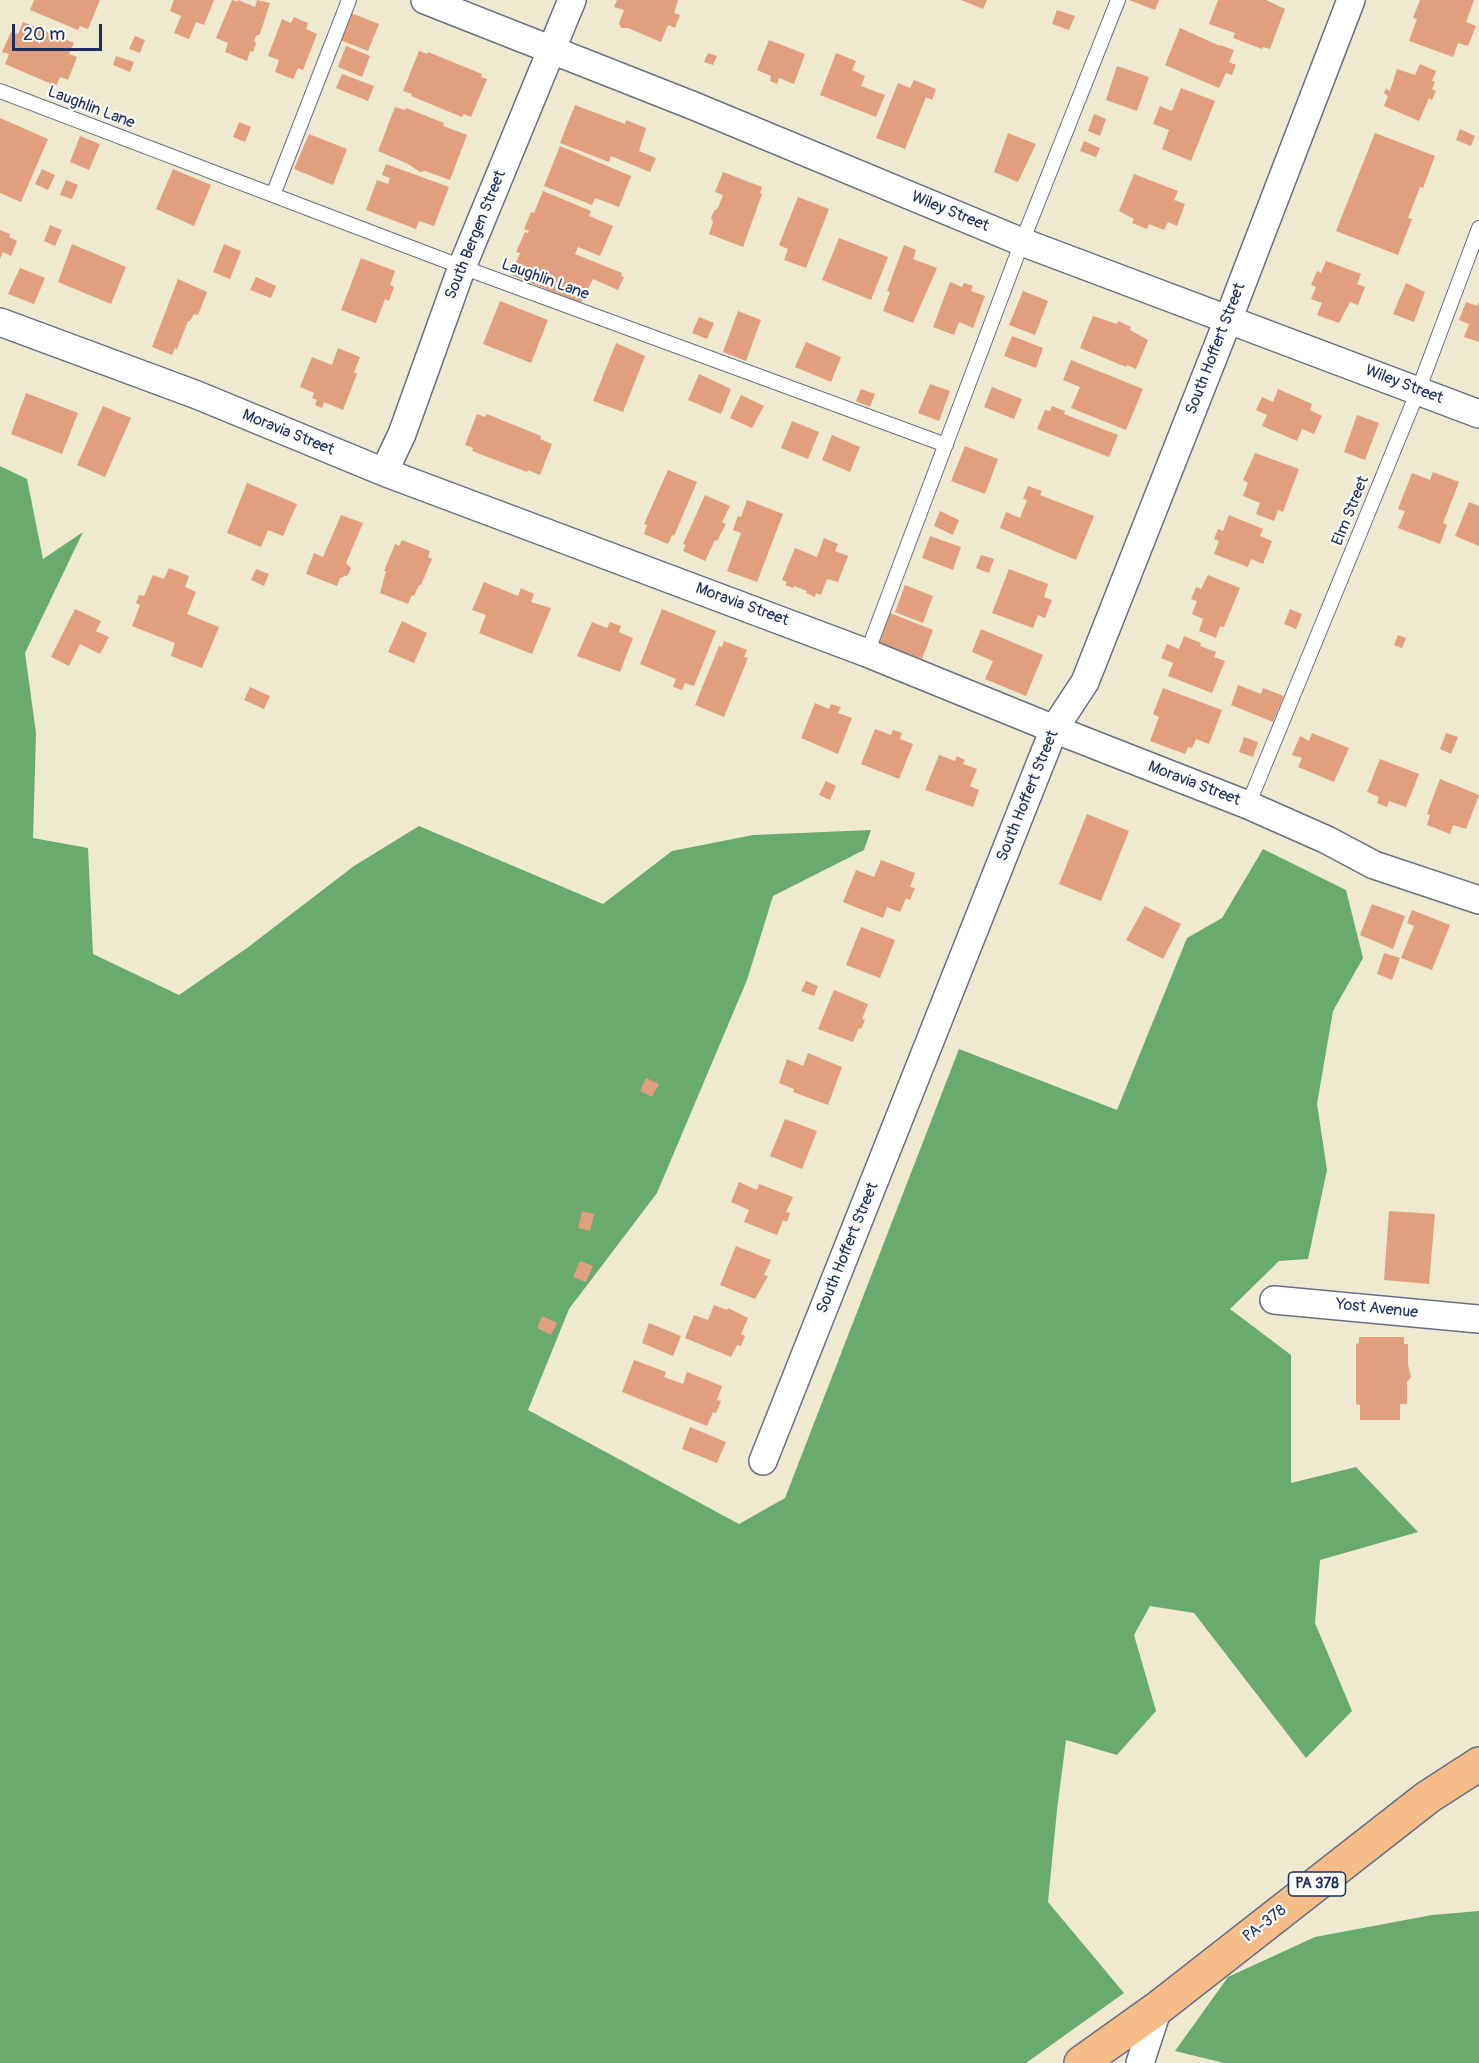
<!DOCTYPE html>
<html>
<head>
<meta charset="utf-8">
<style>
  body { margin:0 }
  #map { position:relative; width:1479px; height:2063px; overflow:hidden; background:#efe9cf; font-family:Pangolin,sans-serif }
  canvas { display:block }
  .scale { position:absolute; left:12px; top:24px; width:90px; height:27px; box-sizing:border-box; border:3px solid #1b2f5e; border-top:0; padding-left:8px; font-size:18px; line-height:21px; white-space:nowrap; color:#1b2f5e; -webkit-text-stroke:4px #fdfcf7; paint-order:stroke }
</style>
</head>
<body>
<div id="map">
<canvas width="1479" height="2063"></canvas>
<div class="scale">20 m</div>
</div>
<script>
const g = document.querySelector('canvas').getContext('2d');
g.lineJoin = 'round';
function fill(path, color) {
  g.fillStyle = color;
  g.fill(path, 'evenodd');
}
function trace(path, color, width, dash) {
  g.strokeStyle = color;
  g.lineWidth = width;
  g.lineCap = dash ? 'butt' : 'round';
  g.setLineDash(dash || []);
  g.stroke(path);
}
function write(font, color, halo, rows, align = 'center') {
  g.font = font + ' Pangolin,sans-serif';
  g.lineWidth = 4.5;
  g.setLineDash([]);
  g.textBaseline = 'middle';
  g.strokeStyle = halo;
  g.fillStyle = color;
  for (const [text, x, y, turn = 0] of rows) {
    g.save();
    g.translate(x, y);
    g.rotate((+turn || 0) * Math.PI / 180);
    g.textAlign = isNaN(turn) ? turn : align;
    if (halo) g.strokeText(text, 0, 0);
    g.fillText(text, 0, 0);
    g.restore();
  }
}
fill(new Path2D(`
  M0 466 27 479 43 559 83 532 25 653 36 733 33 838 88 848 93 954 179 995 247 948 354 866 419 826 603 904 672 851 753 835 871 830 864 850 773 896 747 980 657 1193 569 1309 528 1410 739 1524 785 1498 959 1049 1117 1110 1187 938 1222 918 1263 849 1346 890 1363 958 1333 1011 1317 1104 1327 1170 1308 1259 1279 1261 1230 1309 1291 1355V1483L1356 1467 1418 1532 1320 1560 1315 1623 1352 1711 1306 1758 1194 1613 1150 1606 1134 1635 1156 1711 1117 1755 1066 1740 1057 1810 1048 1902 1124 1993 1026 2063H0Z
  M1479 1911V2063H1224L1175 2051 1228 1977 1315 1937 1432 1915Z`), '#69ab6e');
fill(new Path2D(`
  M34 0H100L88 29 80 26 78 30 30 10Z
  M174 0H214L204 25 196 22 189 39 174 33 181 16 170 11Z
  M232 0 238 2V0L255 7 257 0 270 3 260 34 256 36 254 41 256 43 253 52 250 51 247 61 225 52 228 43 216 38Z
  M617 0H678L674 13 680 15 675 28 668 25 661 42 628 28H621L619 23 624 10 614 7Z
  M961 0H987L983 9Z
  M1129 0H1159L1155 10Z
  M1218 0H1266L1285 9 1270 49 1263 47 1262 49 1233 38 1235 33 1209 24Z
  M1420 0H1474L1466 22 1476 26 1468 46 1458 43 1453 57 1409 41 1417 19 1413 18Z
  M1057 10 1075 16 1069 30 1052 24Z
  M351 13 379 24 368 51 340 40Z
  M294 17 308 23 306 29 317 34 303 70 298 68 293 79 275 72 279 60 268 56 282 19 291 23Z
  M23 22 74 43 69 54 77 57 68 80 60 77 56 86 5 64 9 54 2 52 11 32 18 34Z
  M1180 28 1220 46V45L1234 50 1229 62 1236 65 1232 75 1226 73 1219 88 1165 65Z
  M135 36 145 40 140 53 129 49Z
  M769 40 805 54 794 84 779 78 777 84 770 81 771 76 757 70Z
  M346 46 370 56 362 77 338 67Z
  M419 51 427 54 428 52 482 74 481 77 487 79 471 117 464 114 462 117 411 96 412 94 403 91Z
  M708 53 717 56 713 65 704 62Z
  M836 53 856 61 852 70 865 76 861 86 885 95 876 117 820 95Z
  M116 56 134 62 130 72 113 65Z
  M1420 64 1436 71 1432 81 1435 82 1432 89 1436 91 1432 100 1429 98 1419 121 1384 106 1388 96 1384 93 1386 89 1390 91 1397 69 1415 75Z
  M1117 66 1149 77 1137 111 1106 100Z
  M342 74 374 86 368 101 336 88Z
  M914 80 936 89 932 100 926 97 905 149 876 138 898 83 910 88Z
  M1181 88 1215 101 1191 161 1162 149 1169 130 1153 124 1160 106 1172 111Z
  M575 105 625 124 626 120 646 128 639 151 656 158 650 172 611 156 609 162 560 143Z
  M395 107 405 110 406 108 444 123 443 126 467 135 450 180 425 171 420 172 408 164 378 151Z
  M1094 114 1106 119 1100 136 1088 131Z
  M0 118 48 139 21 202 0 193Z
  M239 122 251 127 245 142 233 137Z
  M1460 129 1475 136 1471 146 1456 140Z
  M1008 133 1036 144 1018 182 994 172Z
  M1375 133 1435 156 1423 188 1420 187 1408 218 1412 219 1398 255 1336 231Z
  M309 134 347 149 333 185 294 169Z
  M80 136 100 144 89 170 70 162Z
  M1084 141 1100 148 1096 157 1080 151Z
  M560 146 631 176 619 207 595 198 592 205 544 186Z
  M386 164 449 187 434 226 419 221 416 229 366 210 377 180 388 184 390 178 382 175Z
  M42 169 55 175 48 190 35 184Z
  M173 169 211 185 194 226 156 209Z
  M723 172 762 187 760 193 762 194 743 247 709 234 713 222 711 218 714 211 718 208 723 195 715 192Z
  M1134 174 1178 191 1174 200 1185 204 1177 226 1168 222 1164 230 1149 224 1147 229 1132 223 1134 219 1119 211Z
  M66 180 78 185 72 199 60 195Z
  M543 191 591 211 589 216 613 226 600 256 578 247 575 254 622 273 621 276 624 277 618 290 593 279 581 303 511 275 520 253 516 252 525 232 528 233 529 231 524 229 531 212 534 213Z
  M798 197 829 209 806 268 784 260 788 249 779 245Z
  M50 225 62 230 55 246 44 241Z
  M0 230 10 234 9 237 17 241 11 256 3 252 0 259Z
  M839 238 888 257 871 300 822 280Z
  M72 244 126 267 111 304 58 282Z
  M224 244 241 251 230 279 213 272Z
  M904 245 916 250 913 259 937 268 913 323 883 311 890 292 887 291Z
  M361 258 395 271 390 285 394 287 389 301 385 299 376 323 341 310Z
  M1326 261 1361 274 1357 284 1365 287 1358 305 1350 302 1339 323 1317 315 1322 303 1311 299 1316 287 1311 285 1317 271 1321 273Z
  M20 268 45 278 34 304 8 294Z
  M256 277 276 286 271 298 250 290Z
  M178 279 207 292 198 315 194 314 190 321H188L177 349 175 348 172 355 152 347Z
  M950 282 962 287 964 283 973 286 971 291 985 296 973 328 959 322 954 335 933 327Z
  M1406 283 1425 292 1414 322 1393 314Z
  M1023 291 1048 301 1035 335 1009 325Z
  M500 301 548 320 531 363 483 344Z
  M1466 302 1477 306 1479 302V342L1464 337 1469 324 1459 320Z
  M738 311 761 320 746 361 723 352Z
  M1093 316 1117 324 1118 321 1131 327 1130 330 1148 340 1136 369 1127 365 1126 367 1080 348Z
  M699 317 714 323 707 339 692 333Z
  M1012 336 1043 348 1036 368 1004 356Z
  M806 342 841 357 831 382 795 367Z
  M616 343 645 356 623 412 593 401Z
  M338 348 360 357 354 372 357 374 343 410 324 402 322 408 315 405 317 400 312 398 314 393 300 387 312 357 332 365Z
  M1071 360 1143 389 1126 430 1071 408 1080 387 1063 380Z
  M699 374 731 389 721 414 688 400Z
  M930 384 950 391 939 421 918 413Z
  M992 387 1022 399 1014 419 984 407Z
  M861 389 875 394 870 407 856 401Z
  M1278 389 1312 404 1310 410 1322 416 1314 434 1302 429 1297 441 1262 426 1267 415 1256 410 1262 397 1273 402Z
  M26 393 78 413 62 454 11 434Z
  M741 395 764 406 752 428 730 418Z
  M103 406 131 418 105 477 77 465Z
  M1052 406 1065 411 1064 414 1118 435 1109 457 1037 429 1045 410 1050 411Z
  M477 414 485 417 487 414 541 436 540 439 552 444 540 475 528 470 527 472 472 451 473 448 465 445Z
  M1357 415 1379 423 1365 460 1344 452Z
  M792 421 819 432 808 459 781 448Z
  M832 435 860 447 850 472 822 460Z
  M965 446 998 459 985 494 951 481Z
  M1255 453 1299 469 1283 512 1278 510 1274 521 1256 514 1260 503 1243 496 1248 483 1243 480Z
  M668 470 697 482 674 536 672 535 668 544 644 534 647 525 644 524Z
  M1433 472 1459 482 1443 523 1447 525 1440 544 1398 528 1405 511 1398 509 1412 473 1430 480Z
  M247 483 297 504 283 536 268 530 261 547 227 533Z
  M1028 486 1042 491 1040 495 1094 516 1076 560 1000 528 1006 512 1020 518 1027 500 1023 499Z
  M705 495 730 506 722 522 726 524 717 541 715 540 705 561 683 551 686 545 683 544Z
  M747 500 783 514 757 582 727 571 741 533 733 530 738 516 741 517Z
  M1469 502 1479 506V546L1455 536Z
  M940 511 959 520 953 535 934 526Z
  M341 515 363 523 346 563 351 568 348 575 340 578 337 586 306 574 314 553 323 557Z
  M1229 515 1263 529 1260 536 1272 541 1263 564 1251 559 1248 567 1214 554 1219 541 1214 539 1218 529 1223 531Z
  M930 536 961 547 953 570 922 558Z
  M824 538 838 544 835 551 848 556 838 582 827 579 821 595 816 593 815 597 806 593 807 591 794 586 793 588 785 585 787 582 782 580 795 548 817 557Z
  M402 540 430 551 428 557 432 559 421 585H419L414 596 412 595 408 604 380 593 386 571H384L395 544 399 546Z
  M981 555 994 559 989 573 976 568Z
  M169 568 189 576 185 587 196 592 187 614 219 627 202 668 171 656 175 643 132 626 140 605 136 603 139 595 144 596 153 575 164 579Z
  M256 569 269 574 264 586 251 580Z
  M1009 569 1048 584 1044 597 1052 600 1045 618 1038 615 1033 628 992 613Z
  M1208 575 1240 588 1224 627 1220 626 1216 638 1199 631 1203 619 1192 614 1197 601 1191 599 1196 587 1201 589Z
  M484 582 518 596 521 588 534 594 531 602 551 608 532 654 479 633 486 615 472 610Z
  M905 585 933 596 923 623 895 612Z
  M75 609 101 621 96 631 109 637 100 654 80 644 69 666 51 657Z
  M662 609 716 631 694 686 685 683 682 690 673 687 676 679 640 664Z
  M1290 609 1302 614 1296 629 1284 624Z
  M890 613 933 630 922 659 879 642Z
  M402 621 427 633 414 663 388 652Z
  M592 622 607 628 610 622 621 626 619 632 633 638 620 672 577 656Z
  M981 629 1043 655 1026 696 985 679 993 661 972 652Z
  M1398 635 1406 638 1402 648 1394 645Z
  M1184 636 1201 643 1200 646 1216 652 1214 657 1225 661 1212 693 1168 676 1173 663 1161 658 1167 644 1179 649Z
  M724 641 747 650 744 657 748 658 724 717 695 705 719 646 722 647Z
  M1238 685 1261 694 1263 688 1284 696 1273 722 1231 705Z
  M250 687 270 696 264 709 244 700Z
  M1163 688 1222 710 1209 744 1196 739 1192 748 1188 747 1185 754 1150 741 1159 717 1153 714Z
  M815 703 829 709 831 704 841 707 838 713 852 718 838 754 801 738Z
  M875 729 891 735 893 730 902 733 900 739 913 744 899 779 861 764Z
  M1312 733 1349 748 1334 782 1298 767 1302 758 1292 755 1300 736 1309 741Z
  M1446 733 1458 737 1451 754 1440 749Z
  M1244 737 1258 742 1253 757 1239 752Z
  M939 755 955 761 957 756 965 760 963 764 977 769 970 786 979 790 973 807 925 790Z
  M1380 759 1419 774 1406 807 1389 801 1387 807 1377 803 1379 797 1367 792Z
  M1440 779 1479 795 1466 829 1453 825 1450 834 1427 825 1430 815 1427 814Z
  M826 781 836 786 830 800 819 795Z
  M1087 814 1129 831 1101 901 1059 884Z
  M881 860 915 873 910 887 915 888 910 900 906 898 900 912 887 907 883 918 843 902 856 870 874 877Z
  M1372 904 1405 916 1393 949 1360 935Z
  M1145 906 1181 924 1163 959 1126 940Z
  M1412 910 1450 925 1432 970 1401 958 1414 926 1407 923Z
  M861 927 895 940 880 978 846 965Z
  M1384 953 1400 958 1392 980 1377 974Z
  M806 981 818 986 814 996 801 991Z
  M834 990 868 1004 862 1019 865 1020 861 1029 859 1028 853 1042 818 1029Z
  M808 1053 842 1067 828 1105 793 1092 794 1089 779 1083 787 1059 803 1066Z
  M646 1078 659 1084 652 1097 640 1091Z
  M785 1119 817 1131 802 1169 770 1156Z
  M739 1182 757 1190 759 1184 793 1197 786 1212 790 1213 787 1222 783 1220 777 1235 744 1222 749 1210 731 1202Z
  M582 1211 594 1214 590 1231 578 1228Z
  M1389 1211 1435 1214 1429 1284 1384 1280Z
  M736 1246 771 1260 764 1275 768 1276 755 1299 720 1285Z
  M580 1261 593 1266 586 1282 573 1277Z
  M714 1305 727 1310 728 1308 748 1318 741 1334 745 1336 741 1346 737 1345 731 1357 685 1338 694 1315 708 1320Z
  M542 1316 557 1323 551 1335 537 1328Z
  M649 1323 681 1336 673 1356 642 1343Z
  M1359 1337H1404V1344H1408V1365L1411 1377 1407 1382V1404H1400V1420H1360V1405L1356 1404V1344L1359 1343Z
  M634 1360 666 1372 664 1377 683 1384 687 1372 722 1386 717 1400 721 1401 716 1413 713 1412 707 1426 622 1392Z
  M690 1427 726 1442 717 1463 682 1449Z`), '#e29f7d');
const service = new Path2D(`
  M0 91 462 267 946 445
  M273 195 349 0
  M867 653 1022 242 1118 0
  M1248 805 1418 391 1479 228`);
const minor = new Path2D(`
  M425 0 694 106 1022 242 1479 414
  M0 322 197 395 384 472 867 653 1054 729 1248 805 1327 840 1374 865 1479 900
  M384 472 402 434 462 267 572 0
  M1274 1300 1479 1319
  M763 1461 1054 729 1085 682 1228 320 1351 0
  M1140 2063 1158 2008`);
const primary = new Path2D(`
  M1081 2063 1158 2008 1428 1797 1479 1764`);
trace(service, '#657086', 16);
trace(minor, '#657086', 30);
trace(primary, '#657086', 36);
trace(service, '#fff', 14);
trace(minor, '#fff', 27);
trace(primary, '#f7bd88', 33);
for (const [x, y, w] of [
  [1317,1884,57]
]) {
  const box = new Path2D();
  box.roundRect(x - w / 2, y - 12, w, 24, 4.5);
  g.fillStyle = '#fdfcf7';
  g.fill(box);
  trace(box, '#1b2f5e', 1.5);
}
write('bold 15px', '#1b2f5e', null, [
  ["PA 378",1317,1884]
]);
write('16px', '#1b2f5e', '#fdfcf7', [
  ["Laughlin Lane",91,108,21],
  ["Wiley Street",950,212,22],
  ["South Bergen Street",476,235,-68],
  ["Laughlin Lane",545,280,20],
  ["South Hoffert Street",1216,349,-69],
  ["Wiley Street",1404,385,21],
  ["Moravia Street",288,433,22],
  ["Elm Street",1351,511,-68],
  ["Moravia Street",742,605,20],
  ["Moravia Street",1194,784,21],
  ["South Hoffert Street",1028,796,-68],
  ["South Hoffert Street",848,1248,-68],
  ["Yost Avenue",1377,1309,6],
  ["PA-378",1265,1924,-38]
]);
</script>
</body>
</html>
